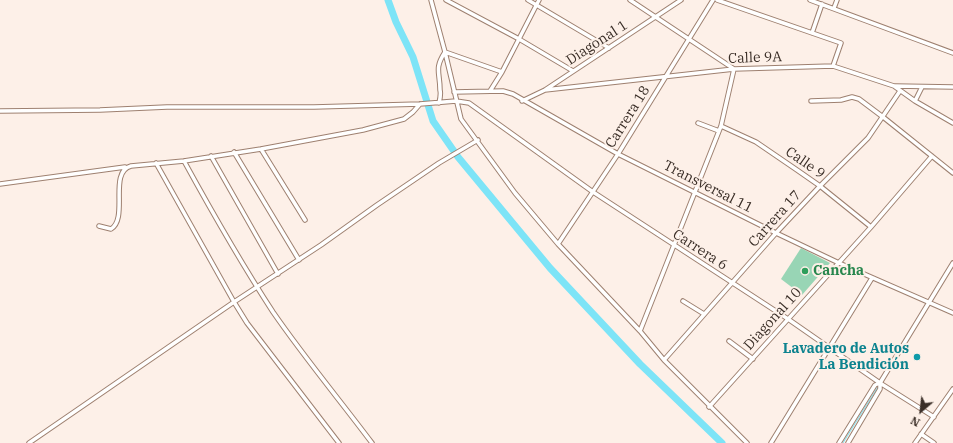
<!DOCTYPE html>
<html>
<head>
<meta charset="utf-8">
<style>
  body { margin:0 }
  #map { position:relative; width:953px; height:443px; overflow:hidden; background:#fdf0e8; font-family:"IBM Plex Serif",serif }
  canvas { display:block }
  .north { position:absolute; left:901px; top:391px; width:40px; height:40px; -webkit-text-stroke:3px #fdf0e8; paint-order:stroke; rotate:208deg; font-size:11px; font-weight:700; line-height:16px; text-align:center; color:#3a2e27 }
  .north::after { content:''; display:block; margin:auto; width:14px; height:18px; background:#3a2e27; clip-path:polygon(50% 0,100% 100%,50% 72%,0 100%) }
</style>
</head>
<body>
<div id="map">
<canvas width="953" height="443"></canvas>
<div class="north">N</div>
</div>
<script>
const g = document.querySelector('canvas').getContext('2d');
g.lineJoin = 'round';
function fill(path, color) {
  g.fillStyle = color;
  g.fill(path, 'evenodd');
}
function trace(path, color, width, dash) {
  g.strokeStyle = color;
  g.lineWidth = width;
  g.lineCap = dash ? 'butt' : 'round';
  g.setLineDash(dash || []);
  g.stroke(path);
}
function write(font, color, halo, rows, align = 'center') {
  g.font = font + ' "IBM Plex Serif",serif';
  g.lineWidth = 4;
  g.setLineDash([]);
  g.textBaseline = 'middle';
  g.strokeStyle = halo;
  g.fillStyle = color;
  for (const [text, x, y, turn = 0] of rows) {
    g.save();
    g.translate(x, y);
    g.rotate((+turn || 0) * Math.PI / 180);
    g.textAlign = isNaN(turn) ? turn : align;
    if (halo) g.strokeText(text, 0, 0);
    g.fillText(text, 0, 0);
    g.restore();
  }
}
fill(new Path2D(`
  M801 248 830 263 802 295 781 279Z`), '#98d5b5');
trace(new Path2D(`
  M843 443 879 385`), '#7de4f7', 1);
trace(new Path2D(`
  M388 0 396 22 413 57 433 121 458 157 550 268 640 364 722 443`), '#7de4f7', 7);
const minor = new Path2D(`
  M431 0 445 52 461 119 515 193 558 244 640 331 664 360 747 443
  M446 0 519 39 573 71
  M528 0 609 48
  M630 0 734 69 721 126 640 331
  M717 0 841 43 833 66
  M810 0 953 53
  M834 8 837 0
  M812 33 822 4
  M895 86 953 87
  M545 90 734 69 833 66 894 86 915 101 953 123
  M490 91 502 72 539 0
  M454 92 503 91 513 94 618 154 776 233 839 263 953 313
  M522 101 545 90 681 0
  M811 101 841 100 852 97 859 99 883 117 953 173
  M915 101 922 87
  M439 103C440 99 441 94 440 90 440 72 434 69 445 52L502 72
  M0 111 100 110 167 107H314L420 104 456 101 469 103 593 192 788 319 880 383 934 417
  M698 123 719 131
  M721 126 756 142 797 170 820 186 871 227
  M261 149 305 220
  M234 152 299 260
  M211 156 278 274
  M184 161C212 212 241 263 273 312 304 357 339 399 372 443
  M156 163 234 302 247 323 339 443
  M0 184 125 167
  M99 226 111 229C129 218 108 172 131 166L184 161 261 149 363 130 404 119 413 112 420 104
  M558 244 618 154 713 0
  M683 301 704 314
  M729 341 753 359
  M664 360 776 233 820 186 868 138 900 91
  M880 383 953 263
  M709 407 871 227 932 156
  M921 434 934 443
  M29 443 234 302 321 245 377 205 439 163 478 140
  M771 443 872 278
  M839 443 875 385 880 383
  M848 443 880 389V383
  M915 443 953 389`);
trace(minor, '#9e8070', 5.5);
trace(minor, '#fff', 3.5);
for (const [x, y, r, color] of [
  [805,271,4,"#2e9e5b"],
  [917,357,4,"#0f9aa8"]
]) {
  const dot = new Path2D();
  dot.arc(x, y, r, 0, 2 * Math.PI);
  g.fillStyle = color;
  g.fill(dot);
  trace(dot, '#fdf0e8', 1.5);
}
write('14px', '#3a2e27', '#fdf0e8', [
  ["Diagonal 1",597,43,-33],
  ["Calle 9A",755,58,-2],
  ["Carrera 18",628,117,-58],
  ["Calle 9",805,163,35],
  ["Transversal 11",708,187,27],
  ["Carrera 17",775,219,-48],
  ["Carrera 6",700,250,33],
  ["Diagonal 10",773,319,-48]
]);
write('bold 14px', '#27864d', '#fdf0e8', [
  ["Cancha",813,271]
], 'left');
write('bold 14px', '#0d838f', '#fdf0e8', [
  ["Lavadero de Autos",909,349],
  ["La Bendición",909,365]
], 'right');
</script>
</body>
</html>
